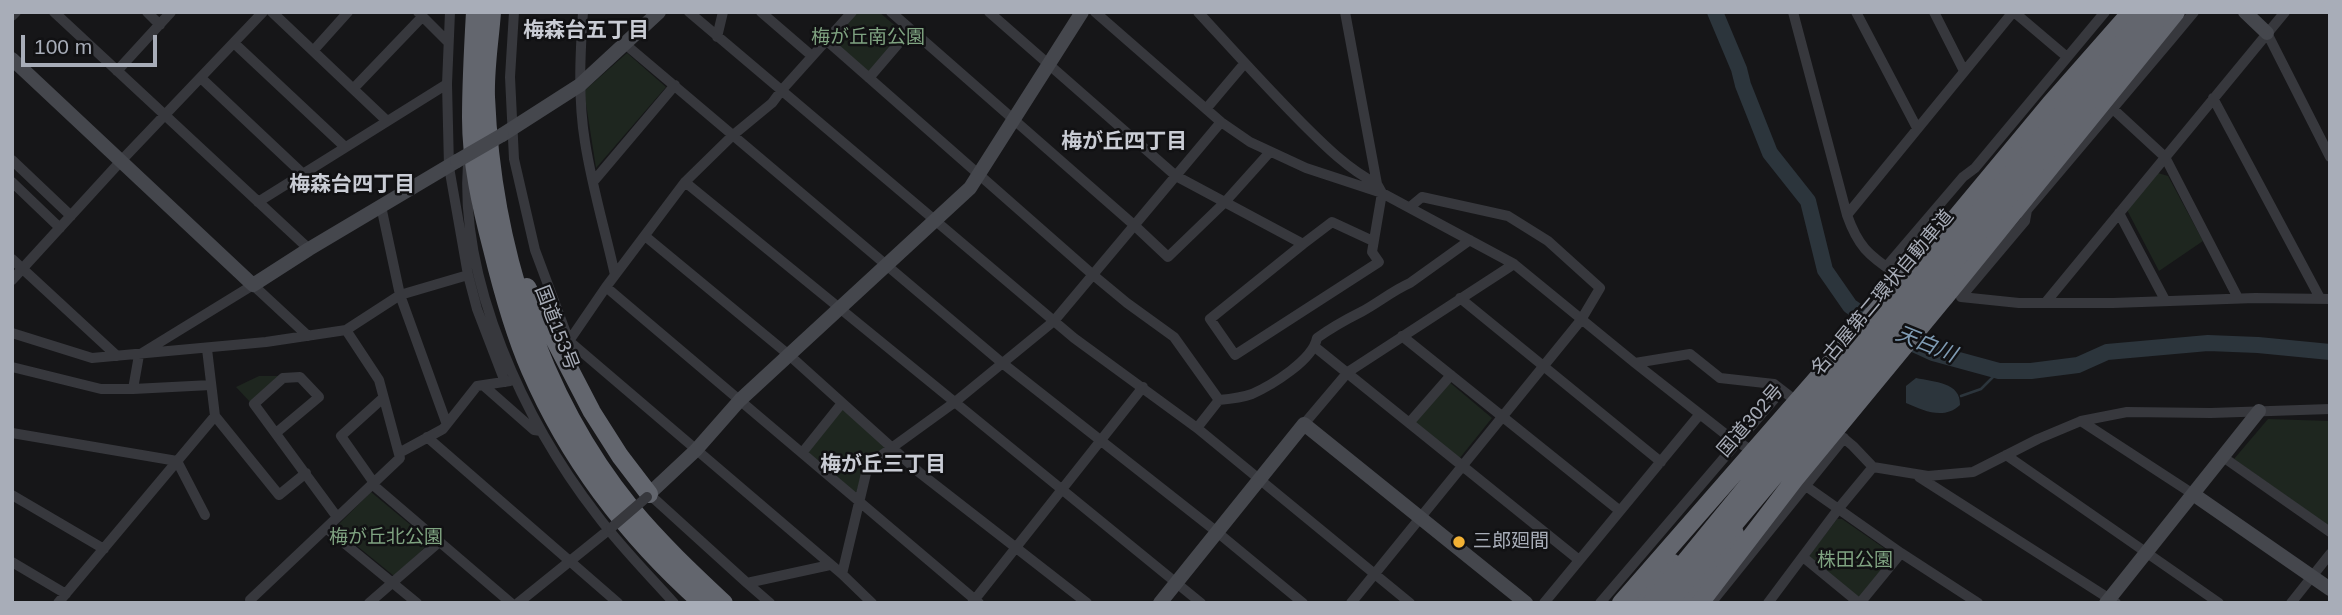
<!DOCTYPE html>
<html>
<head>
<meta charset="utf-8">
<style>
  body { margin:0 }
  #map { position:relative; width:2342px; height:615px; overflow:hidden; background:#161618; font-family:Arial,sans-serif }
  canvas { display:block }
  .frame { position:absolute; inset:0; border:14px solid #a8adb8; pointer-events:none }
  .scale { position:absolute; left:21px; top:35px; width:136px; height:32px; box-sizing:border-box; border:4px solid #a8adb8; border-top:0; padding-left:9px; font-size:21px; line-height:24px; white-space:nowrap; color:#a8adb8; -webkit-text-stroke:5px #111113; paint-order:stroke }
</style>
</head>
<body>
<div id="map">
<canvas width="2342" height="615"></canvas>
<div class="frame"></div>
<div class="scale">100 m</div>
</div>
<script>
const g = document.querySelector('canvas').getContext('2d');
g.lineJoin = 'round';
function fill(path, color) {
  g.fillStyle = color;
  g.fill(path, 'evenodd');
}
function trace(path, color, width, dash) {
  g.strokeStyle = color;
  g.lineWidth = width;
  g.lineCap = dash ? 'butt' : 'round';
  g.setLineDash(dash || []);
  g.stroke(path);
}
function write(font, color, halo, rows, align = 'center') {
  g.font = font + ' Arial,"Noto Sans JP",sans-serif';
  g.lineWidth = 5;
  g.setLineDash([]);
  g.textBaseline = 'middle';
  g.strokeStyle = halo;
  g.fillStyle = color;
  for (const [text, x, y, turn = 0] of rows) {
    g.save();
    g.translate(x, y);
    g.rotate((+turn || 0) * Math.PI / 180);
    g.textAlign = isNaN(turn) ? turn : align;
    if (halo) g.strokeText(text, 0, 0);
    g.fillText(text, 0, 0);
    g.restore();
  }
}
fill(new Path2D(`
  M857 12H879L905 34 872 71H866L834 42 833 36Z
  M627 53 666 87 596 168 584 91Z
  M2158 173 2168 176 2203 241 2159 271 2127 210Z
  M259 376H279L251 403 236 387Z
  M1448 381 1492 418 1459 459 1414 423Z
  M842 407 884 445V448L865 462 855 498 805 453Z
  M2268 419 2330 421V527L2234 459Z
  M371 492 431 542 394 576 335 528Z
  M1837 519H1842L1894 555 1859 599 1808 557Z`), '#1e261f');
fill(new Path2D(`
  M1916 378C1934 382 1961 382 1960 405 1944 420 1924 411 1906 403V386Z`), '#2c353c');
trace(new Path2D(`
  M1961 396 1981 389 1999 371`), '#2c353c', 2.5);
trace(new Path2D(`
  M1715 12 1739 69 1743 85 1770 153 1808 201 1825 270 1850 306 1878 325
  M1898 337 1933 353 1999 371H2031L2078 365 2107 352 2208 343 2258 345 2330 352`), '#2c353c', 16);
trace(new Path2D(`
  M54 12 309 249
  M147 12 160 25
  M272 12 387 121
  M418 12 447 41
  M450 12 447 84 449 167 468 275 477 309 505 382
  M514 12 510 77 514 159 535 250 569 341 842 574 872 603
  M583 12C580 56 578 99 585 142 592 187 605 230 615 275
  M689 12 1074 338 1197 428 1410 603
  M761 12 812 56
  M891 12 1134 225 1168 257 1225 202 1269 153
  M989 12 1176 176 1303 244
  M1095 12 1221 122 1250 142 1306 168 1382 193 1514 264 1635 363 1724 433 1757 454
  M1198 12C1232 49 1266 87 1302 123 1325 146 1348 169 1377 184
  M1345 12 1377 184 1382 193 1372 252 1379 262 1235 355 1210 319 1303 244 1332 222 1373 241
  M1793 12 1847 215C1858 246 1868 255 1895 273
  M1856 12 1917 128
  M1934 12 1964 71
  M2014 12 2067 57
  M12 16 16 12
  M2267 33 2330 157
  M717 37 723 12
  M826 40 1092 274 1127 303 1174 337 1219 400
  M2169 42 2194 12
  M234 43 345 147
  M625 44 1001 362 1217 532 1303 603
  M313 51 348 12
  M117 71 171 12
  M201 78 303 174
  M869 78 910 30
  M353 89 422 17
  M2213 98 2320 298
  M1206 109 1244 64
  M2113 109 2165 157 2238 298
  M12 160 71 216
  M468 162C459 282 525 422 597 515 620 546 648 574 674 603
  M12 182 60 228
  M593 182 675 85
  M685 182 1201 603
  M258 202 447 84
  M381 206 400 295 446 422
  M2119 213 2165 300
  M1847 215 2013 12
  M645 236 789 355 920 473 1087 603
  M12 259 117 356
  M1886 267 1963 177 1975 168 2105 12
  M12 280 120 162 263 12
  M606 287 979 603
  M1961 297 2019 303H2113L2255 298 2330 299
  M1961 297 2025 221 2027 210 2169 42 2159 33
  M1460 298 1661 462
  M2046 302 2285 12
  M12 333 92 358 266 342 346 330 400 295 468 275
  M1402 336 1620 511
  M569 341 606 287 685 182 732 136 772 103 781 91 852 12
  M1315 347 1579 560
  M1635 363 1690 354 1720 378 1774 384 1800 404
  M12 367 101 389H133
  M211 385 133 389 139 355 253 285 308 336
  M484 386 534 430 541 431
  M215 416 279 495 306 473
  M2081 421 2193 494
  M1409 423 1451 375
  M1304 424 1348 372 1514 264
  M1197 428 1219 400C1230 399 1241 398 1252 394 1272 385 1313 360 1317 338 1331 328 1345 320 1361 312 1378 303 1392 291 1410 283L1470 240
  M1834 430 1853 446 1873 467 1928 476 1973 472 2038 439 2081 421 2127 412 2211 413 2330 409
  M12 433 177 461 205 515
  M276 433 319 397 300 377 283 378 254 404 337 517
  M427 437 618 603
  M399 453 443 429 477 386 510 381
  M802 453 842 403
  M2006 455 2219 603
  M2223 457 2330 532
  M1793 477 1901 553 1978 603
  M1919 477 2116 603
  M374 483 341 436 383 398
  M372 484 511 603
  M12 495 104 549
  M647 496 649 494 747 583 830 565
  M327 529 417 603
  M1803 557 1859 603
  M12 562 66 594
  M842 574 868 465 955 402 1054 321 1221 122
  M747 583 770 603
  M250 600 400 458 379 380 346 330
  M58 603 215 416 207 349
  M369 603 438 543
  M518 603 611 528
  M972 603 1143 387
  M1351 603 1581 320 1600 288 1548 241 1508 216 1422 197 1410 207
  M1544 603 1700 414
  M1600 603 1782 390
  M1711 603 1844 438
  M1768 603 1839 508 1873 467
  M1860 603 1901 553
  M2291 603 2330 554`), '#37383d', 10);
trace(new Path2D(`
  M2245 12 2267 33
  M12 59 253 285 309 249 457 161
  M502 135 580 85 659 12
  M649 494 696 450 740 400 970 188 1082 12
  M2193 494 2330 589
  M1160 603 1304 424 1526 603
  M2106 603 2259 411`), '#45474d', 14);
trace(new Path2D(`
  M475 12C473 47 471 83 471 118 471 162 481 207 492 249 502 290 513 331 530 370 569 460 629 538 702 603
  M492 12C490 40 485 69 486 97 492 243 538 394 631 508 659 542 692 573 724 603
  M1917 264 2050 104 2131 12
  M527 287 592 412 620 456 649 494
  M1945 297 2176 12
  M1639 603 1673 563
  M1683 603 1735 533`), '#63666e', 18);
trace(new Path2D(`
  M611 528 647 497`), '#37383d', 10);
trace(new Path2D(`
  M457 161 502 135`), '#45474d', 14);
trace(new Path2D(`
  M1621 603 1917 264
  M1651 603 1762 468 2148 12
  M1668 603 2164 12
  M1700 603 1795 479 1945 297`), '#63666e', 18);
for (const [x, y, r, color] of [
  [1459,542,7,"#f2b134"]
]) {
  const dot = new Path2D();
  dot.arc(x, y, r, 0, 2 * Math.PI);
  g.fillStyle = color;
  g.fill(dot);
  trace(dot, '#111113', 2.5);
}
write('19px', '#7fa381', '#111113', [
  ["梅が丘南公園",868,38],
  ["梅が丘北公園",386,538],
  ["株田公園",1855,561]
]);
write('19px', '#a8adb8', '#111113', [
  ["名古屋第二環状自動車道",1883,293,-50],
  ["国道153号",556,328,69],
  ["国道302号",1751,421,-49]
]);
write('19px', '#a8adb8', '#111113', [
  ["三郎廻間",1473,542]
], 'left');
write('bold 21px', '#c9ccd4', '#111113', [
  ["梅森台五丁目",586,31],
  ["梅が丘四丁目",1124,142],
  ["梅森台四丁目",352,185],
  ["梅が丘三丁目",883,465]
]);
write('italic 21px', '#7f9bb3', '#111113', [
  ["天白川",1926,345,22]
]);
</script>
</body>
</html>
